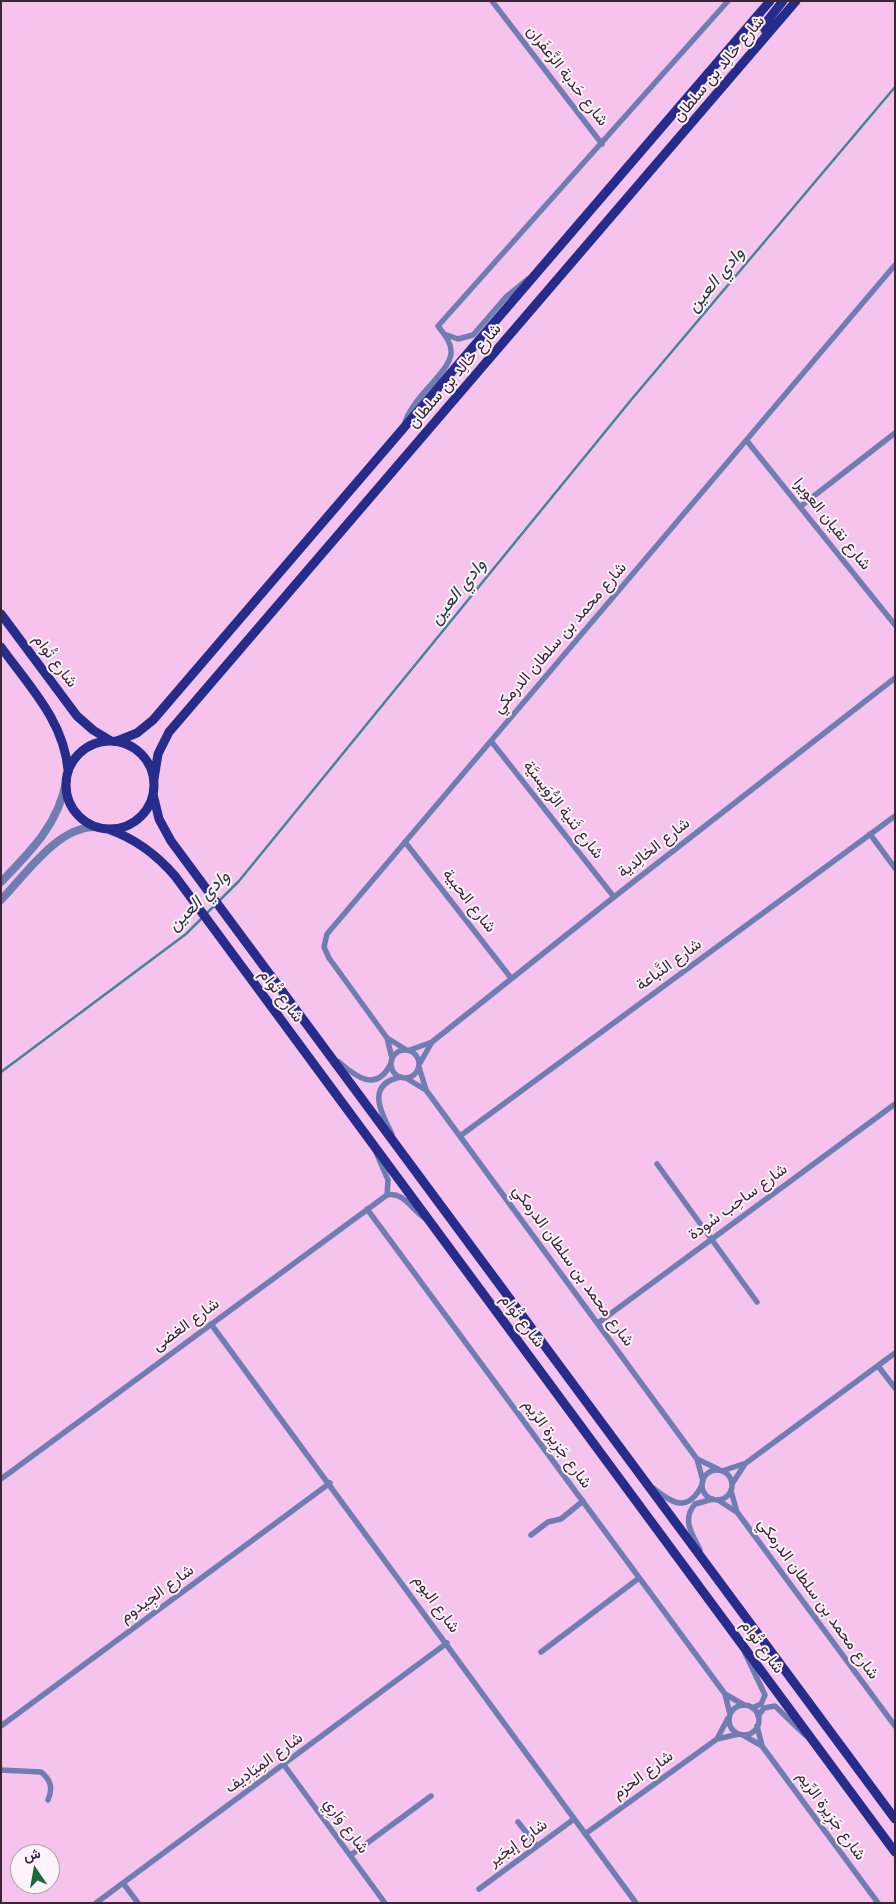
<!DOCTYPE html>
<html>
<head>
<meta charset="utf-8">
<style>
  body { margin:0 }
  #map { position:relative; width:896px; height:1904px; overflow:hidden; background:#f6c3ed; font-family:"Fira Sans",Vazirmatn,sans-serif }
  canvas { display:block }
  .frame { position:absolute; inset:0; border:2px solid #392535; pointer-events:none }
  .north { position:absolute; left:10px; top:1844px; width:50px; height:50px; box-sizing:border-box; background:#fef3fb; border:1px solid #afa1ac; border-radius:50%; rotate:348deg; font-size:14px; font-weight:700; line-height:20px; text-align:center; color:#392535 }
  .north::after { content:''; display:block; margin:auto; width:18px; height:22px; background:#196b3b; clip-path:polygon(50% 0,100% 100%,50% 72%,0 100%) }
</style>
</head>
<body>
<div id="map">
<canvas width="896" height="1904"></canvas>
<div class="frame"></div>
<div class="north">ش</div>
</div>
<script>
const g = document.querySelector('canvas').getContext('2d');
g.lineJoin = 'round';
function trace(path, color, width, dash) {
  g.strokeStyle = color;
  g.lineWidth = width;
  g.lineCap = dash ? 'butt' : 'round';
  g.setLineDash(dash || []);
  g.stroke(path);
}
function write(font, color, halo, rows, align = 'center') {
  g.font = font + ' "Fira Sans",Vazirmatn,sans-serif';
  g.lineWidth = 4;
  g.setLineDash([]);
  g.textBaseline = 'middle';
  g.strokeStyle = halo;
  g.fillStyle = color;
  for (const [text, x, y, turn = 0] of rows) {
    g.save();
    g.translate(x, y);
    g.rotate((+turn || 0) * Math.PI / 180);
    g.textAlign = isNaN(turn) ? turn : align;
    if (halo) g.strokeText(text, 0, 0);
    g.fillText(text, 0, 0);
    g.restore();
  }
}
trace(new Path2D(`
  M219 901 239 881 631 400 895 87
  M207 913 215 905
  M1 1072 186 934 203 917`), '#428598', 2.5);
trace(new Path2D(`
  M492 1 602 144
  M444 334 458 339 473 335 506 297 528 279
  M404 426C410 398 450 373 451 353 452 343 444 334 438 326L728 1
  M747 441 895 625
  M801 506 895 433
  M491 741 614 897
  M870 834 895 868
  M405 842 511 978
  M387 1038 392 1058
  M405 1049 387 1038 329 958 324 947 327 934 895 265
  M391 1064a14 14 0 1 1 28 0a14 14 0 1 1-28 0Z
  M410 1050 432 1042 614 897 895 678
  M339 1062C356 1077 377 1093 391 1063
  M420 1063 432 1042
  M419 1067 426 1090 697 1459 703 1481
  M406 1078 424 1089
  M392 1134C381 1113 365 1084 401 1077
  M460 1136 895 816
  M375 1150 388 1180 387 1195
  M657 1164 757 1302
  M367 1209 725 1694 744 1705
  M598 1323 895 1104
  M211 1324 636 1903
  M878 1366 895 1388
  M697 1459 718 1469
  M702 1485a15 15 0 1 1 30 0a15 15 0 1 1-30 0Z
  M722 1471 746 1463 895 1353
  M1 1479 387 1195C404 1191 412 1211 426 1219
  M732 1484 745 1464
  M653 1488C673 1504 688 1513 702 1485
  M731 1491 737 1512 895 1726
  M718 1500 735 1511
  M531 1535 548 1522 561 1519 583 1501
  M700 1550C693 1535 681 1520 695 1504L713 1499
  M541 1652 639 1578
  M745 1653 765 1695 761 1704 752 1708
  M725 1694 730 1714
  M729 1720a15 15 0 1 1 30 0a15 15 0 1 1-30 0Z
  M758 1716 764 1708 775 1706 805 1735
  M1 1726 330 1483
  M757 1726 762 1746
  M743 1735 762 1746 878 1903
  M717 1739 728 1718
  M284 1765 385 1903
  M1 1770 41 1772C51 1780 53 1788 48 1800
  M518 1822 537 1846
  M585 1834 717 1739 739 1734
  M351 1855 431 1796
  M123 1883 138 1903
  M479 1889 574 1819
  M96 1903 447 1643`), '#707db2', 5.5);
trace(new Path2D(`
  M1 882C30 852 58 825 66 782
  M1 900C26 874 58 826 96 827`), '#707db2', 8);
trace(new Path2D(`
  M769 32 765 30 764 25 783 1
  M1 614 77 716 93 730 111 741
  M1 647C29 686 64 721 68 770
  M117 741 137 733 153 720 770 1
  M66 785a44 44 0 1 1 88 0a44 44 0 1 1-88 0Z
  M154 779 158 754 169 732 796 1
  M153 794 159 819 171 841 895 1819
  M108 829C136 839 156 854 175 876L895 1852`), '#262c8c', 9);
write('16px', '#392535', '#fef3fb', [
  ["شارع خالِد بن سلطان",719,69,-50],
  ["شارع حَدبة الزَّعفَران",567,76,52],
  ["شارع خالِد بن سلطان",455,376,-49],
  ["شارع نقيان العويرا",832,524,51],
  ["شارع محمد بن سلطان الدرمكي",560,638,-49],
  ["شارع تُوام",55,661,53],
  ["شارع ثَنية الرُّوَيسيَّة",563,810,52],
  ["شارع الخالِدية",654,848,-38],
  ["شارع الحبية",469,901,52],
  ["شارع النَّباعة",669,965,-36],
  ["شارع تُوام",281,996,53],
  ["شارع ساحِب سُودة",738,1202,-36],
  ["شارع محمد بن سلطان الدرمكي",573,1266,54],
  ["شارع تُوام",522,1321,53],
  ["شارع الغضى",186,1325,-36],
  ["شارع جَزِيرة الرِّيم",557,1444,54],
  ["شارع الجِيدوم",157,1594,-36],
  ["شارع محمد بن سلطان الدرمكي",818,1599,54],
  ["شارع البوم",436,1604,54],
  ["شارع تُوام",762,1647,54],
  ["شارع المِيَادِيف",264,1763,-36],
  ["شارع الحزم",643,1775,-36],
  ["شارع جَزِيرة الرِّيم",831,1816,54],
  ["شارع وَارِي",346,1826,54],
  ["شارع إبجَير",518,1843,-36]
]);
write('italic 18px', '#253d42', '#fef3fb', [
  ["وادي العين",716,280,-50],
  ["وادي العين",458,592,-51],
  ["وادي العين",199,901,-44]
]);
</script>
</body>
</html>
